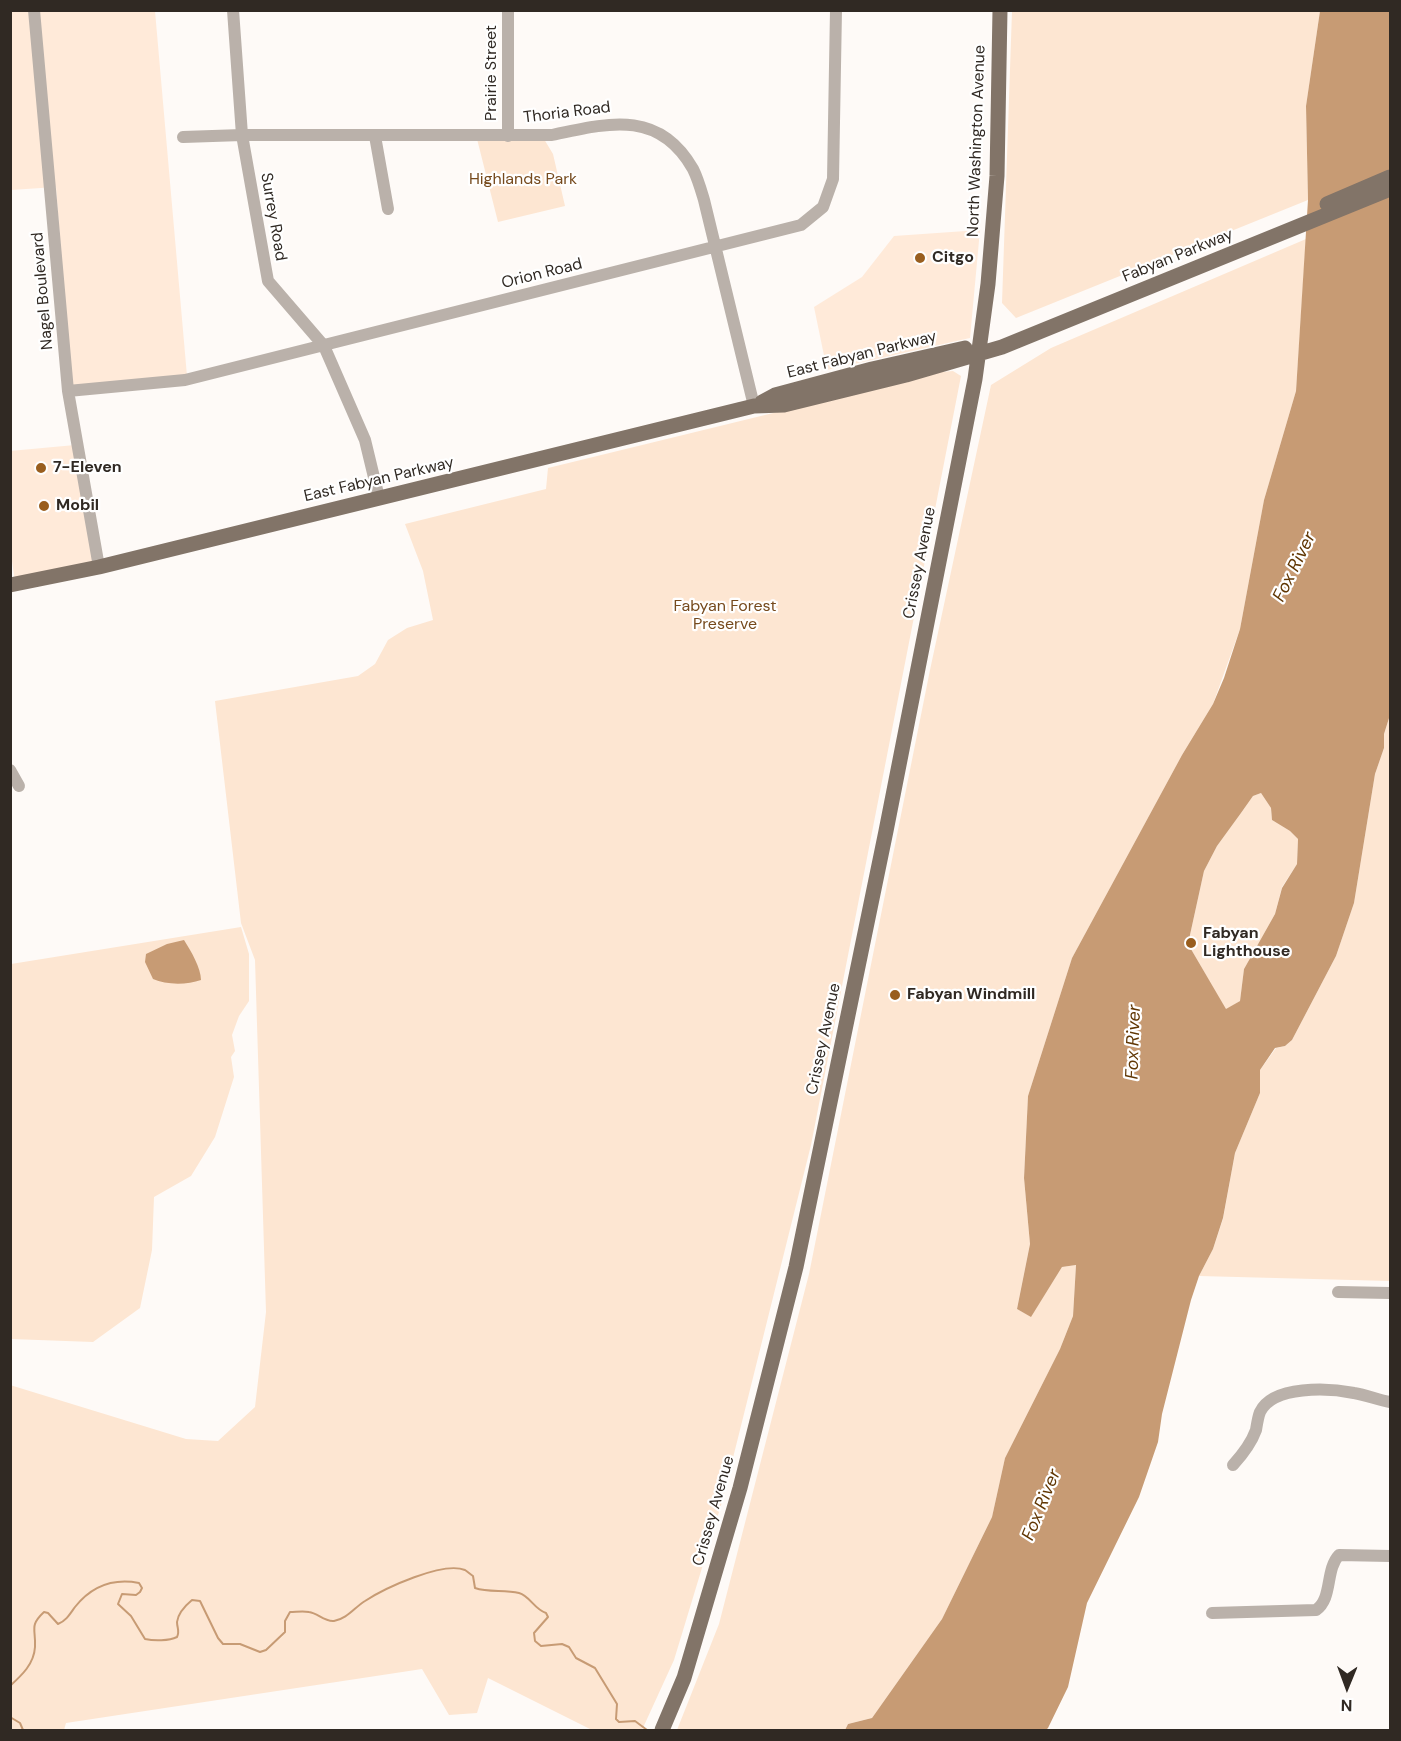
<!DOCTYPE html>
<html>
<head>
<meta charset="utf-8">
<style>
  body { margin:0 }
  #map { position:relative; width:1401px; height:1741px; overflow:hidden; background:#fefaf7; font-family:"DM Sans",sans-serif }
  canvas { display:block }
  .frame { position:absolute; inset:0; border:12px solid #302923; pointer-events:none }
  .north { position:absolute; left:1317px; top:1657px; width:60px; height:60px; -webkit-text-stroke:4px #fff; paint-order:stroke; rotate:181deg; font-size:16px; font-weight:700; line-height:24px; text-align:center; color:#302923 }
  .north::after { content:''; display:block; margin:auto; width:21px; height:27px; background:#302923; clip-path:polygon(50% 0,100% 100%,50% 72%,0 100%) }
</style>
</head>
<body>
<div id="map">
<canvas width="1401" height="1741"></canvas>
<div class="frame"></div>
<div class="north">N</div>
</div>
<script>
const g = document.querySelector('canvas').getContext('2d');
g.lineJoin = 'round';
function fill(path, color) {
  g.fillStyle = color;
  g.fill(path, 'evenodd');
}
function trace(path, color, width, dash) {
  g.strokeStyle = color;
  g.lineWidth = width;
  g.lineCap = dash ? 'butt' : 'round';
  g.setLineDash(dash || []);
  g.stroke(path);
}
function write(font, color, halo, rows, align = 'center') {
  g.font = font + ' "DM Sans",sans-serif';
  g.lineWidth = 4.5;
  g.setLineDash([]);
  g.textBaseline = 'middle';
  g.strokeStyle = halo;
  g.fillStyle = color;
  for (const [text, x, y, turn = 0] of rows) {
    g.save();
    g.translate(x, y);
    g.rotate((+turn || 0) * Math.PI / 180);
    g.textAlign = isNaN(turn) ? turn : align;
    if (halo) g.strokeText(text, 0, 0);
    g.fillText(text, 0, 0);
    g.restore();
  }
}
fill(new Path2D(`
  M11 11H155L187 376 71 387 56 187 11 190Z
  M980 230 970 338 827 370 814 307 862 277 894 236Z
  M75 445 96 565 15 582 10 547V451Z`), '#ffead9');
fill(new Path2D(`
  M1012 11H1320L1306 106 1308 200 1016 318 1002 303Z
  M477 139H544L553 154 565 206 498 222Z
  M1306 239 1296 391 1264 500 1240 629 1213 704 1182 755 1072 958 1028 1096 1024 1178 1030 1244 1017 1309 1031 1316 1062 1267 1076 1265 1073 1316 1060 1349 1005 1458 992 1517 942 1619 872 1718 848 1724 845 1730H677L719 1624 809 1274 930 670 991 385 1051 348Z
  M953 371 961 376 811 1145 722 1502 674 1660 642 1730H592L488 1678 477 1713 449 1715 422 1669 66 1723 64 1730H11L10 1385 186 1439 218 1441 255 1407 266 1312 255 960 241 923 215 701 358 676 375 664 388 640 407 628 433 620 423 571 405 524 546 489 548 468 941 372Z
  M1390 715V1281L1199 1276 1213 1249 1223 1219 1235 1153 1260 1093V1070L1276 1048 1285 1046 1292 1040 1336 956 1354 903 1375 774 1384 748V734Z
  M1261 793 1271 808 1272 820 1290 831 1298 839 1297 864 1282 887 1275 914 1244 969 1240 1001 1226 1010 1188 944 1204 871 1217 846 1241 813 1253 796Z
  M241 927 249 954V1001L239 1016 232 1035 235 1051 231 1057 234 1077 215 1137 191 1176 154 1197 152 1250 140 1308 93 1342 11 1339V964Z`), '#fde6d2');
fill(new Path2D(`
  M1320 11H1390V715L1384 734V748L1375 774 1354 903 1336 956 1292 1040 1285 1046 1275 1048 1260 1070V1093L1235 1153 1223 1218 1213 1249 1199 1276 1191 1300 1162 1414 1158 1442 1139 1497 1087 1603 1068 1687 1048 1728 1046 1730H845L848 1724 872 1718 942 1619 992 1517 1005 1458 1060 1349 1073 1316 1076 1265 1062 1267 1031 1317 1017 1309 1030 1244 1024 1178 1028 1096 1072 958 1182 755 1213 704 1224 678 1240 629 1264 500 1296 391 1308 200 1306 106ZM1261 793 1271 808 1272 820 1290 831 1298 839 1297 864 1282 888 1275 914 1244 969 1240 1001 1226 1009 1188 944 1204 871 1217 846 1241 813 1253 796Z
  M184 940C191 951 201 968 201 980 187 985 166 985 153 979L145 962 146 954 167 944Z`), '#c79b74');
trace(new Path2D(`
  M10 1686C22 1675 34 1664 35 1647 36 1629 29 1626 44 1612L48 1613 58 1624C66 1621 70 1614 75 1607 91 1587 113 1578 139 1583L142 1588 140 1592 136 1595 122 1594 118 1604 131 1616 145 1639C154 1641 169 1641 177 1637 180 1631 177 1628 177 1622 178 1614 186 1605 192 1600L200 1601 218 1638 223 1644H240L260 1652 266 1650 285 1632V1621L290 1612C296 1612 303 1611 309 1612 318 1613 324 1622 334 1621 347 1619 355 1607 365 1601 385 1588 443 1561 465 1570 468 1572 470 1574 473 1576L475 1588C489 1593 505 1589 519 1593 530 1596 534 1609 546 1613L548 1617 534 1633 535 1641 541 1646 562 1644 569 1647 576 1658 595 1668 617 1704 616 1719 619 1722 635 1721 647 1730
  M10 1717 20 1723 23 1730`), '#c79b74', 2);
trace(new Path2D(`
  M34 10 68 391 99 567
  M233 10 242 135 268 281 324 346 365 440 379 498
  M508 10V136
  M375 136 388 209
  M183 137 242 135H552C608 123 659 109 693 169 698 179 701 190 704 200L754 406
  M68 391 185 380 801 225 823 207 833 179 836 10
  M10 770 19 786
  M1338 1292 1390 1293
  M1233 1465C1243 1454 1251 1444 1256 1430 1257 1424 1258 1417 1260 1412 1273 1385 1329 1388 1354 1393 1367 1395 1378 1400 1390 1402
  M1212 1613 1316 1610C1333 1598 1325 1570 1339 1555L1390 1556`), '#bab1aa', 12);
trace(new Path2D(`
  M1327 204 1390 177
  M762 402 775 395 872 369 965 348
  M10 585 99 567 754 406 784 405 906 375 1002 347 1390 189
  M662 1730 684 1678 740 1488 796 1267 886 831 975 379 988 284 997 176 1000 10`), '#827468', 15);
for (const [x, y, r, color] of [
  [920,258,6,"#995e1e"],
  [41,468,6,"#995e1e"],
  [44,506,6,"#995e1e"],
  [1191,943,6,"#995e1e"],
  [895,995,6,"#995e1e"]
]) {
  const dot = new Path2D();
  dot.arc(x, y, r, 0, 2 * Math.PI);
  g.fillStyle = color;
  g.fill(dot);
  trace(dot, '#fff', 2);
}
write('16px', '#302923', '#fff', [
  ["Prairie Street",492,73,-90],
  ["Thoria Road",567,113,-7],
  ["North Washington Avenue",977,141,-88],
  ["Surrey Road",273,217,80],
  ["Fabyan Parkway",1178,256,-22],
  ["Orion Road",542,274,-14],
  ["Nagel Boulevard",43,291,-95],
  ["East Fabyan Parkway",862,355,-14],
  ["East Fabyan Parkway",379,480,-13],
  ["Crissey Avenue",920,563,-79],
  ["Crissey Avenue",824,1039,-78],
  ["Crissey Avenue",714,1511,-74]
]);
write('16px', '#764a1d', '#fff', [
  ["Highlands Park",523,180],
  ["Fabyan Forest",725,607],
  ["Preserve",725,625]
]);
write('bold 16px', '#302923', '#fff', [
  ["Citgo",932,258],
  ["7-Eleven",53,468],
  ["Mobil",56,506],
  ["Fabyan",1203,934],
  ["Lighthouse",1203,952],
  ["Fabyan Windmill",907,995]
], 'left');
write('italic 18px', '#603603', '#fff', [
  ["Fox River",1295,567,-64],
  ["Fox River",1134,1042,-88],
  ["Fox River",1042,1505,-68]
]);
</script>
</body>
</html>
